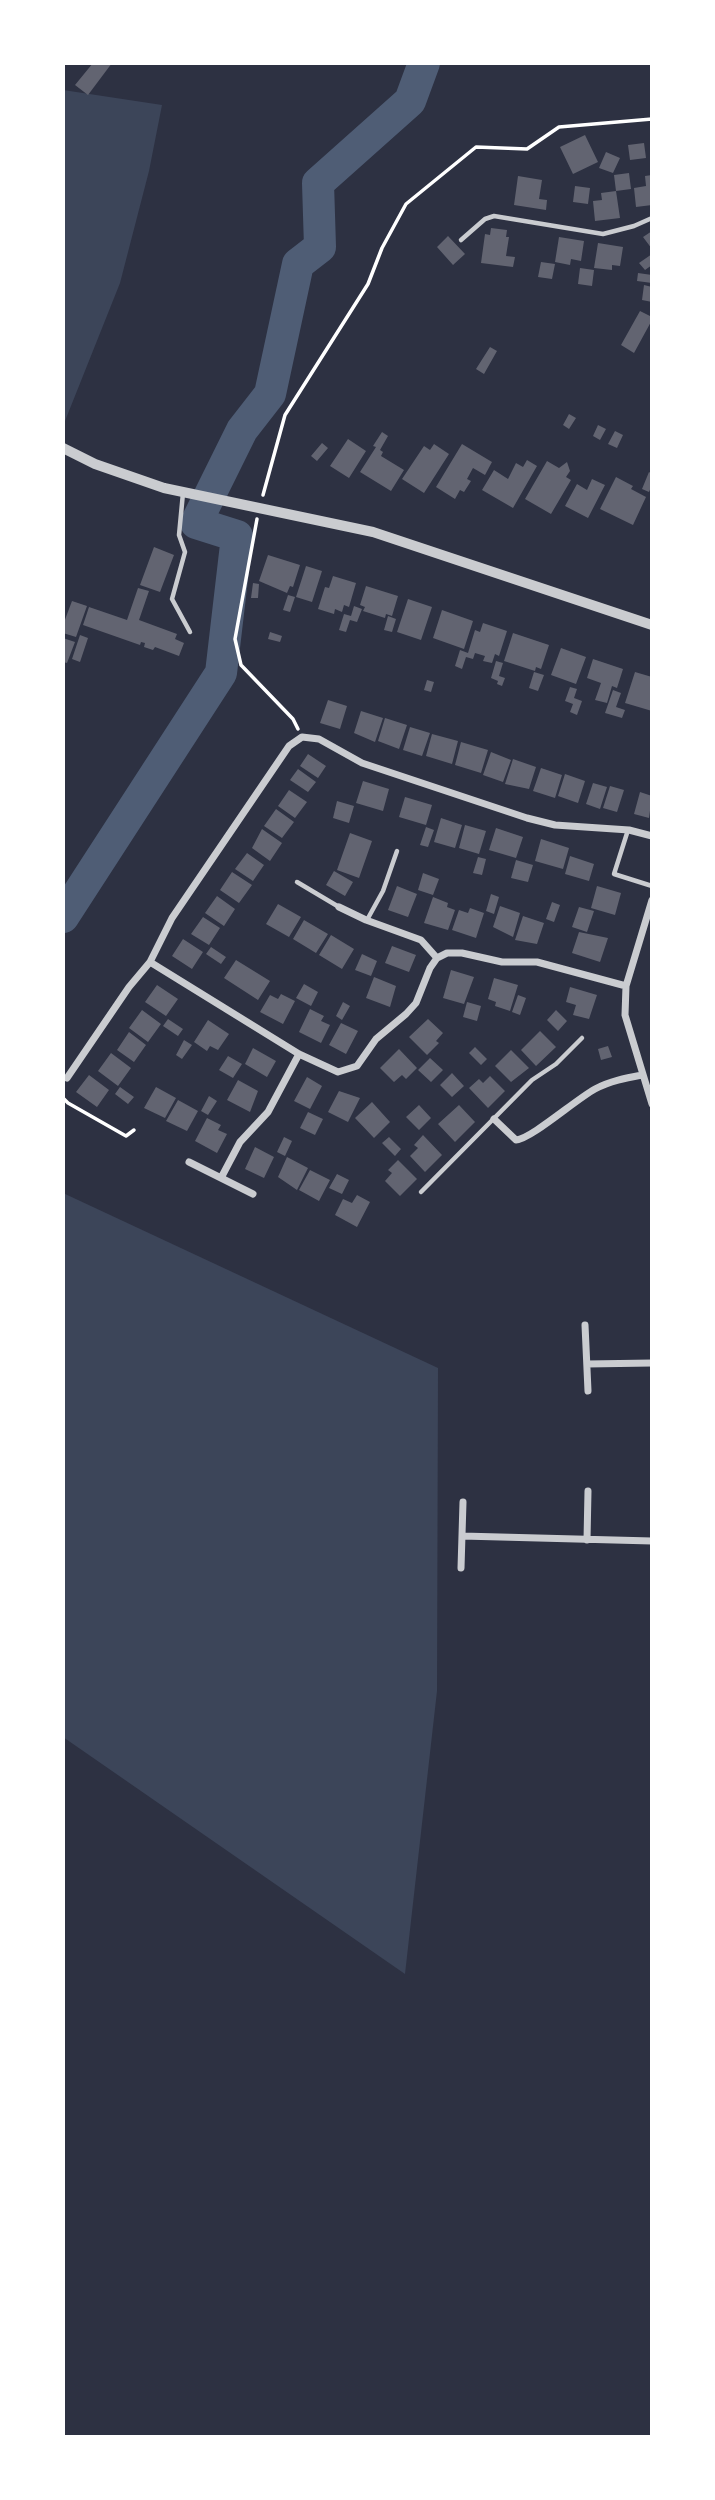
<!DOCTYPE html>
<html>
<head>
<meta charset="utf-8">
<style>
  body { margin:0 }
  #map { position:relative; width:715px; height:2500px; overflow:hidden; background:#2d3142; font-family:Signika,sans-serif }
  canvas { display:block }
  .frame { position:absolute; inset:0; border:65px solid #fff; pointer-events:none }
</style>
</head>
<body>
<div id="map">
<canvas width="715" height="2500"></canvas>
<div class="frame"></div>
</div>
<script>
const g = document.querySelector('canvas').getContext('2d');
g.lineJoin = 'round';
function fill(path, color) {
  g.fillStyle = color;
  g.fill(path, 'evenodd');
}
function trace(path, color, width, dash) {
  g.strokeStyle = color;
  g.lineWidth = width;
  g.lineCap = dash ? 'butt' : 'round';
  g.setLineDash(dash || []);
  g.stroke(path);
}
fill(new Path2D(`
  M63 90 162 105 149 171 120 283 65 421 63 419Z
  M63 1193 438 1368 437 1691 405 1974 63 1737Z`), '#3c4559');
trace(new Path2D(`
  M63 917 221 673 237 536 196 523 242 430 270 394 298 264 320 247 318 183 410 101 424 63`), '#4f5d75', 32);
fill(new Path2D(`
  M93 63H112L88 95 75 85Z
  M585 135 598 162 573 174 560 147Z
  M644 143 646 158 630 160 628 145Z
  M606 152 620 158 613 173 599 168Z
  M629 173 631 189 616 191 614 175Z
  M652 175V205L636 207 634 188 646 186 645 176Z
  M518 176 542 180 539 199 547 200 546 210 514 205Z
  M575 186 590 188 588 204 573 202Z
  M616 191 620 218 595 221 593 201 602 200 601 193Z
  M491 228 507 230 506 237H509L506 256 515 257 513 267 481 263 485 234 490 235Z
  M652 231V249L643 237Z
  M448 236 465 254 453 265 437 247Z
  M559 237 584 241 581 261 571 259 570 265 555 262Z
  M598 243 623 247 620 266 612 265V270L594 268Z
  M652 254V265L645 270 639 263Z
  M541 262 555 264 552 279 538 277Z
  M580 268 594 270 592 286 578 284Z
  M638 273 652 275V283L637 281Z
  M644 285 652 287V302L642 300Z
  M640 311 652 317V320L634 353 621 345Z
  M490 347 497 351 484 374 476 369Z
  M569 414 576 418 569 429 563 425Z
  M598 425 606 429 600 440 593 436Z
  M615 431 623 435 617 448 608 444Z
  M382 432 388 436 380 450 383 452 381 456 404 470 391 491 360 472 376 447 373 446Z
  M348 439 366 451 349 478 330 466Z
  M322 443 328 448 317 461 311 456Z
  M434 444 449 454 424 493 402 479 424 446 430 450Z
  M462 444 492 462 485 475 473 468 467 479 471 481 464 492 460 490 455 499 436 487Z
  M527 460 537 466 513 508 482 490 494 470 508 479 516 463 523 467Z
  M547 461 559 468 567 462 570 471 566 477 571 480 551 514 525 499Z
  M649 472 652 474V485L649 492 642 489Z
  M616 477 633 486 631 489 646 497 633 525 600 509Z
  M592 479 605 485 588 518 565 506 577 484 587 490Z
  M154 547 174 555 160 592 140 585Z
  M268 555 300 565 293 587 290 586 287 593 259 581Z
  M306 566 322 571 312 602 296 597Z
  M333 576 356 583 349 607 344 605 342 612 335 609 334 614 318 609 325 587 329 588Z
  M253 583 259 584 258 598H251Z
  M366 586 398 596 392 616 386 614 385 618 363 611 365 607 360 605Z
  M138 588 149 591 139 620 177 634 175 639 184 643 179 656 155 647 153 650 144 647 145 643 141 642 140 645 83 625 89 607 127 620Z
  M288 595 295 597 290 612 283 610Z
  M408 599 432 607 421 640 397 632Z
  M72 601 87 606 76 637 63 633V625Z
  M354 606 362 609 357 622 350 620 346 632 339 630 344 614 351 616Z
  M442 610 473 621 464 649 433 638Z
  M388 616 396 619 392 632 384 630Z
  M483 623 507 631 499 656 495 654 492 663 483 661 485 656 475 653 473 659 466 657 462 669 455 666 460 650 468 653 475 630 480 632Z
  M270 632 282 636 280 642 268 639Z
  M513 633 549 645 541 669 536 667 535 671 504 661Z
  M80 635 88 638 80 662 72 659Z
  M63 638 75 642 67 663 63 662Z
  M561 648 586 657 576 684 551 675Z
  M593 659 623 669 617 688 612 686 607 703 595 700 601 683 587 678Z
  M496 661 503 663 499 676 505 678 502 686 497 684 498 681 491 678Z
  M534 672 544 675 538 691 529 688Z
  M635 672 652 677V711L625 703Z
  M427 680 434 682 431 692 424 690Z
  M570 687 577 689 574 698 582 701 577 715 570 712 573 704 565 701Z
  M613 690 621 693 616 707 625 710 622 718 605 713Z
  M328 700 347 706 340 729 320 723Z
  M361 711 383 718 375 742 354 733Z
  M385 718 407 725 399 749 378 741Z
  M410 727 430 733 422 756 403 750Z
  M432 734 458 741 452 764 426 756Z
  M461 742 488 750 481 773 455 765Z
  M491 752 511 760 503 782 483 775Z
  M308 754 326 766 318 778 300 766Z
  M513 759 536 767 529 789 505 784Z
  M541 768 562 775 555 798 533 791Z
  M298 769 316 782 308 792 290 780Z
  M565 774 585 781 578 803 558 796Z
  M363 781 389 789 383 811 356 803Z
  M593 783 607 787 600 809 586 804Z
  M610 786 624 790 617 812 603 808Z
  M289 790 307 802 295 818 278 806Z
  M640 792 652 796 649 818 634 814Z
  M405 797 432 805 426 825 399 817Z
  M337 801 354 806 349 823 333 818Z
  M276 809 294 822 282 838 264 826Z
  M441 818 462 825 455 848 434 842Z
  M465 825 486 831 479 854 459 848Z
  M426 827 434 830 428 847 420 845Z
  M496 828 523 837 516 858 489 850Z
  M262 829 282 843 270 861 252 848Z
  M350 833 372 841 359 878 337 870Z
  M541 839 569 848 563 869 535 861Z
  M247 853 264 865 253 881 235 869Z
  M570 856 594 864 589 881 565 874Z
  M478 857 486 859 482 875 473 873Z
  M516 860 533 865 528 882 511 878Z
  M334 871 353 882 345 896 326 885Z
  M232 872 252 885 239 903 220 890Z
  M423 873 439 879 433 895 418 890Z
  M397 886 417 894 408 917 388 910Z
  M597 886 621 893 615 915 591 908Z
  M491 894 499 897 494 914 486 911Z
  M217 896 235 909 224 926 205 913Z
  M433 897 448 903 447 907 455 910 448 930 424 923Z
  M552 902 560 905 554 922 546 919Z
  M278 904 301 917 289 937 266 924Z
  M500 906 520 913 513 937 493 927Z
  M579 907 594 911 587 932 572 927Z
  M470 908 484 913 476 938 452 930 459 910 468 913Z
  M523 916 544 923 537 944 515 940Z
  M203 917 220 928 209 945 191 934Z
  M304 920 328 934 316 953 293 939Z
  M579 932 608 938 600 962 572 953Z
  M331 935 354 949 342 969 319 955Z
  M183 939 203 952 192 969 172 956Z
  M392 946 416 955 409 972 385 963Z
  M211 947 226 957 221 964 206 954Z
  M362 954 377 961 371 976 355 970Z
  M236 960 270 981 258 1000 224 978Z
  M451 970 474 977 464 1004 443 998Z
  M374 977 396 986 390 1007 366 998Z
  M494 978 518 985 510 1011 495 1006 496 1002 488 999Z
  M304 984 318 992 311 1006 296 998Z
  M157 985 178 999 166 1016 145 1002Z
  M570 987 597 995 589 1019 573 1015 576 1005 566 1002Z
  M281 994 295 1001 283 1024 260 1012 270 995 278 999Z
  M518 995 526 998 520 1015 512 1012Z
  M343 1002 350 1006 342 1020 336 1016Z
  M467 1002 481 1006 477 1021 463 1017Z
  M310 1009 324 1016 321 1021 330 1025 321 1043 299 1032Z
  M142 1010 161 1024 148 1042 129 1028Z
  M556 1010 567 1021 558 1031 547 1020Z
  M168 1019 183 1029 178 1036 163 1026Z
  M428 1019 443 1033 436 1041 439 1043 427 1055 409 1037Z
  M208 1020 229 1034 218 1050 210 1046 207 1051 194 1042Z
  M341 1023 358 1031 346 1054 329 1045Z
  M540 1031 556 1047 536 1066 521 1050Z
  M129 1032 146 1045 134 1062 117 1050Z
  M184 1040 192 1045 182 1059 176 1055Z
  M608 1046 612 1057 601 1060 598 1049Z
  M475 1047 487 1059 481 1065 469 1053Z
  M253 1048 276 1061 267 1077 245 1064Z
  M399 1049 417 1068 406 1079 402 1075 394 1082 380 1068Z
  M511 1050 529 1068 511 1082 495 1066Z
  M111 1053 131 1068 118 1086 98 1071Z
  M228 1056 242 1064 233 1078 219 1070Z
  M430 1058 443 1070 431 1082 418 1070Z
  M452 1073 464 1086 452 1097 440 1085Z
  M89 1075 109 1090 97 1107 76 1092Z
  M490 1076 505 1091 488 1108 469 1088 479 1079 483 1083Z
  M307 1077 322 1086 310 1109 294 1101Z
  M238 1080 258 1091 250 1112 227 1100Z
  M120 1087 134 1097 128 1104 115 1094Z
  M156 1087 176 1098 165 1118 144 1108Z
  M339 1091 360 1098 348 1122 328 1112Z
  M209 1096 217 1101 208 1115 201 1111Z
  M178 1100 198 1111 187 1131 166 1121Z
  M372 1102 390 1122 374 1138 355 1118Z
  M419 1105 431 1118 419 1130 406 1117Z
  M459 1105 475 1122 455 1142 438 1124Z
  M308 1112 323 1119 315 1135 300 1128Z
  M207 1118 221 1125 218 1130 227 1134 217 1153 195 1141Z
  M423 1135 442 1155 425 1172 410 1156 418 1148 414 1145Z
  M284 1137 292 1141 285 1156 277 1152Z
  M389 1137 401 1149 395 1156 382 1143Z
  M255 1147 274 1157 264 1178 245 1169Z
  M287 1157 308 1168 297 1190 278 1177Z
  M398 1160 417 1179 400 1196 385 1181 392 1173 388 1170Z
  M310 1170 330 1180 319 1201 299 1190Z
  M337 1174 349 1180 342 1194 329 1188Z
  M357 1195 370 1202 357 1227 335 1215 343 1199 352 1203Z`), '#626471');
trace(new Path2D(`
  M263 495 285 415 368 284 382 248 406 204 476 147 527 149 559 127 652 119
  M257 519 235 639 241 665 293 719 298 729
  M63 1098 68 1103 126 1136 134 1130`), '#fff', 3.5);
trace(new Path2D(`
  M461 240 485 219 494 216 603 234 634 226 652 218
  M183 493 179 535 185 552 172 599 190 632
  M628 830 614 874 652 886
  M297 882 339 907
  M367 920 383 891 397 851
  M421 1192 532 1080 556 1064 582 1038`), '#caccd0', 4.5);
trace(new Path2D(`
  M652 900 626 986 625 1015 652 1104
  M339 907 366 920 421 940 437 958
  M150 962 299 1054 338 1072 357 1066 376 1039 406 1014 416 1003 430 968 437 958 447 953H462L502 962H537L626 986
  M67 1078 129 987 150 962 172 918 289 746 302 737 319 739 362 763 527 818 555 825 629 830 652 836
  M494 1119 516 1140C531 1139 575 1100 595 1089 610 1081 626 1078 642 1075
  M189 1162 253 1194
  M221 1178 240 1142 268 1112 299 1054
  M585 1325 588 1391
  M587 1364 652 1363
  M462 1536 652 1541
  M587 1540 588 1491
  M461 1568 463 1502`), '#caccd0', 7);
trace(new Path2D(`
  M63 448 95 464 164 488 373 532 652 625`), '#caccd0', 10);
</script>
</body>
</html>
